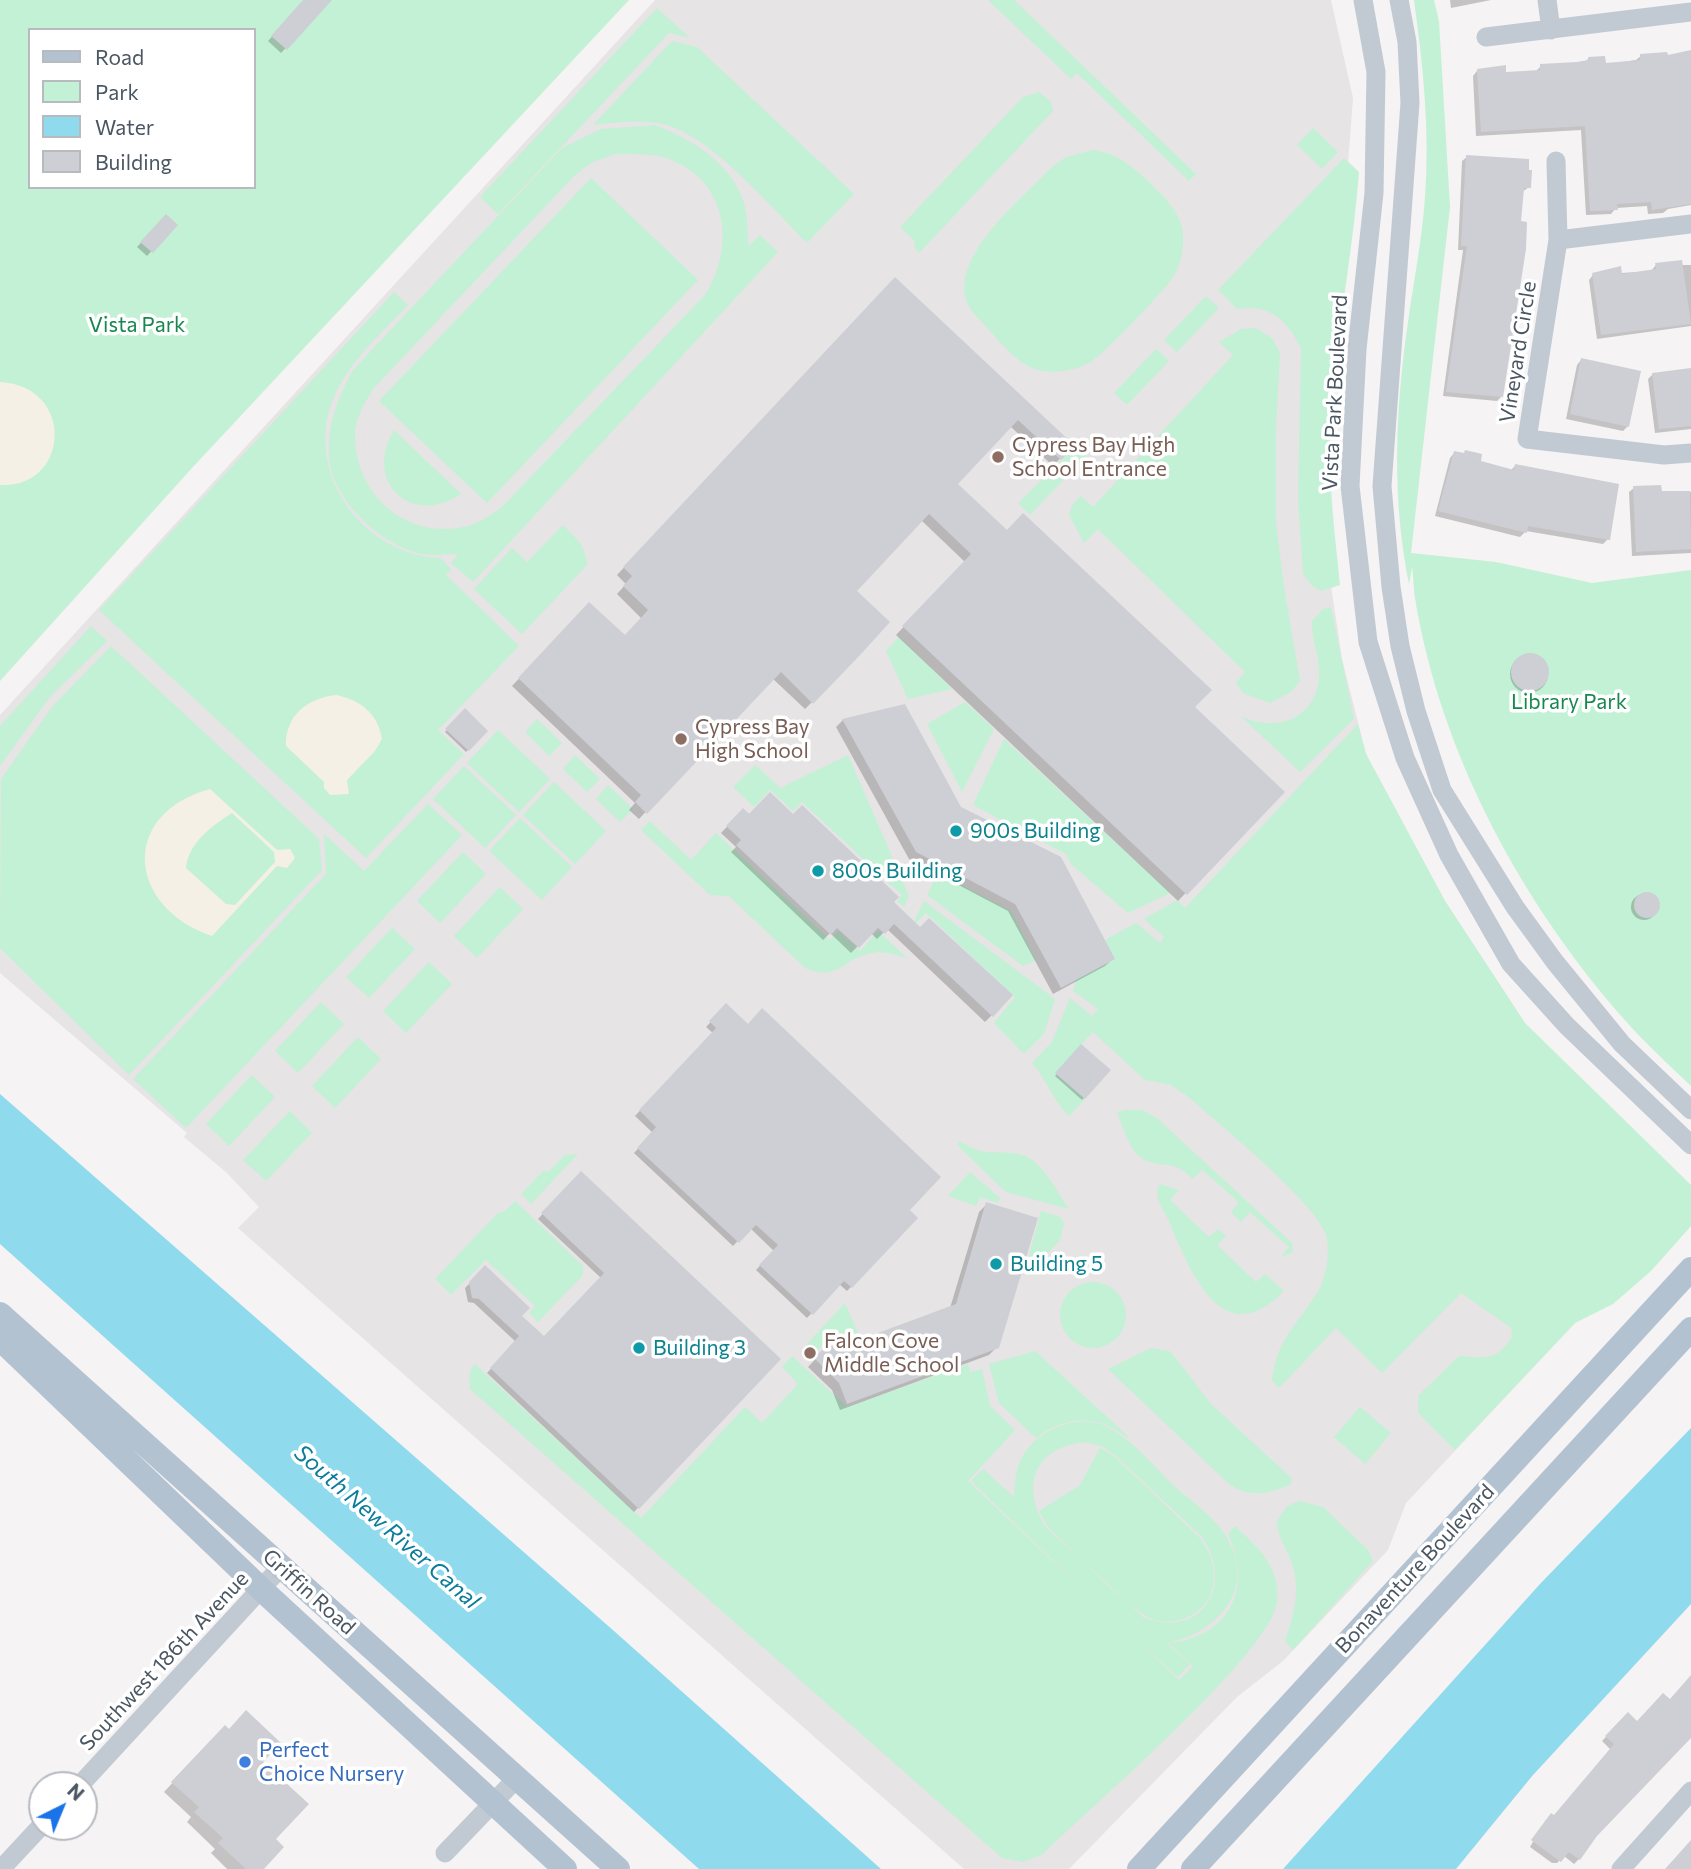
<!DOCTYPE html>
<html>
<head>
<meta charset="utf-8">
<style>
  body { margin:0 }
  #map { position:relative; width:1691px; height:1869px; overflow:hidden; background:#f5f3f3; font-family:Commissioner,sans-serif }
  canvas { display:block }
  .legend { position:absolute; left:28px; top:28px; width:228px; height:161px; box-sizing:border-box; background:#fff; border:2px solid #b7bbc0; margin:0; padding:9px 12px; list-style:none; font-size:21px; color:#4a5661 }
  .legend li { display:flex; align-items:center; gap:14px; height:35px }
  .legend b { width:35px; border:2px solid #b7bbc0 }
  .north { position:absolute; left:28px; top:1771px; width:70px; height:70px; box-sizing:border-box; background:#fff; border:2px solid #b7bbc0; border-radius:50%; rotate:43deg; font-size:19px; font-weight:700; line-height:28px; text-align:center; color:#4a5661 }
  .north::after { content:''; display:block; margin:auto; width:24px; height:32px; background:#1a73e8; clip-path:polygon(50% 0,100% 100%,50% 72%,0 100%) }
</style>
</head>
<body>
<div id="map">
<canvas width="1691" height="1869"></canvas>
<ul class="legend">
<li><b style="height:9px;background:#b3c2d1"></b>Road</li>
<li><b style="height:19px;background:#c3f1d5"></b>Park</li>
<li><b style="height:19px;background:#90daee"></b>Water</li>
<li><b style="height:19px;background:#cdcfd5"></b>Building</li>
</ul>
<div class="north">N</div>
</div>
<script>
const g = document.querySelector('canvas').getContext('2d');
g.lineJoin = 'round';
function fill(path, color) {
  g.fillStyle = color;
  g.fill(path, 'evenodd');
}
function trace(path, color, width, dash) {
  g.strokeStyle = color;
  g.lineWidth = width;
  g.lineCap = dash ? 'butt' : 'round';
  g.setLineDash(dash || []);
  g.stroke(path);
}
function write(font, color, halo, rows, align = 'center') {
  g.font = font + ' Commissioner,sans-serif';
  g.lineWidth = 7;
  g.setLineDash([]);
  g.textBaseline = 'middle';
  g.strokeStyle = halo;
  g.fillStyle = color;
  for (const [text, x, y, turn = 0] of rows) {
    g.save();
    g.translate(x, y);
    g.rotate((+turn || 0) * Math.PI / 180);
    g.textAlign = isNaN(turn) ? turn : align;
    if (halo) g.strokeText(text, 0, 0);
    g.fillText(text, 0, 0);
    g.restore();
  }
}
fill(new Path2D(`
  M655 0H1331L1353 98 1321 519 1342 659 1366 754 1445 901 1525 1023 1575 1323 1406 1503 1388 1550 1283 1661 1237 1697 1069 1869H964L238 1228 259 1207 227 1173 184 1137 187 1133 0 973V715Z`), '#e6e4e5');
fill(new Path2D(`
  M0 0H629L192 468 0 681ZM30 30H254V187H30Z
  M988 0H1014L1196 174 1189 181 1077 73 1071 79Z
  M1414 0H1434L1439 21 1450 207 1411 553 1496 562 1592 583 1691 570V1086C1668 1064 1644 1042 1623 1018 1521 902 1440 752 1415 598 1413 588 1414 577 1412 567L1409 584C1392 499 1395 415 1407 329 1413 285 1422 241 1425 197 1430 131 1423 65 1414 0Z
  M657 8 690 38 669 33 498 214 480 197Z
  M672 41 697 47 854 194 807 243C772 208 710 134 662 124 639 119 616 123 593 125Z
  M1039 92 1051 102 1053 111 919 253 915 249 914 240 900 227 1023 97Z
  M655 125C692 139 735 165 745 207 748 220 747 233 749 246L760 235 778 252 473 582 451 563 458 554C446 554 432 556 421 554 381 545 332 500 329 457 327 425 338 397 353 370L562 148 601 129ZM615 154C633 154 652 153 669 159 728 181 736 247 705 295L501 508C490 515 477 525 463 527 406 539 356 495 355 438 354 420 364 404 373 389L574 176 591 163Z
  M1313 128 1338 152 1322 169 1297 145Z
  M1093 150C1119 154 1132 166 1151 184 1166 199 1182 214 1183 236 1184 249 1180 267 1173 277 1164 291 1106 352 1092 361 1075 372 1044 376 1026 365 1008 354 992 332 977 317 931 270 1023 198 1052 167L1066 157Z
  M1344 158 1359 172C1352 262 1333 350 1330 440 1329 488 1335 537 1340 585L1321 591 1312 586 1303 574 1298 500 1301 348C1287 320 1270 304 1237 309L1218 290Z
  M591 178 698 280 487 503 379 401Z
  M394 292 408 305C381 334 350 360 334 397 302 471 362 555 440 558L451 569 446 575 519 646 438 730 464 754 366 858 99 610Z
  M1206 296 1219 308 1177 352 1164 340Z
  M1256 328 1272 338 1280 353 1276 428V522L1284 587 1300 681 1291 692 1270 703 1243 693 1236 683 1245 672 1098 529 1084 543 1069 515 1072 505 1081 496 1093 507 1233 355 1219 342 1241 329Z
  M1156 349 1169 361 1127 405 1114 393Z
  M394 430 461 494C411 528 363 481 394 430Z
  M1077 445 1087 455 1030 515 1018 503Z
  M563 525C576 538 586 546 587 565L522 634 474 589 512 548 527 562Z
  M1331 607 1354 719 1300 772 1241 716C1276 734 1318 718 1319 675 1320 656 1311 640 1312 621L1323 609Z
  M91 626 107 641 49 698 0 766V726Z
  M899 637 952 689 908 699 886 651Z
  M111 646 319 839 322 870 129 1075 0 948 1 779 52 707Z
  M965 702 994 729 962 792 927 724Z
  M537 719 562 743 549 756 525 732Z
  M1358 724 1366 754 1445 901 1525 1023 1691 1185V1226L1651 1271 1613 1304 1575 1323 1455 1450 1418 1413V1396L1459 1356C1485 1358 1497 1361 1512 1337L1511 1328 1461 1293 1382 1373 1336 1328 1279 1388 1272 1381C1276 1339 1300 1322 1320 1288 1327 1274 1330 1250 1326 1235 1315 1202 1221 1126 1191 1099L1171 1085 1145 1080 1093 1032 1055 1073 1085 1099 1069 1116C1053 1101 1047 1080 1032 1063L1052 1042 1070 998 1092 1016 1098 1009 1073 991 1076 980 1115 959 1105 940 1136 923 1160 943 1164 937 1144 919 1177 900 1185 908Z
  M498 730 550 779 519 812 467 763Z
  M1004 739 1170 893 1128 913 1071 864 1066 854 973 805Z
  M575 755 600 779 587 792 563 769Z
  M848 755 909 896 904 907 897 901 902 895 802 802 793 811 770 790 754 807 733 787 755 765 780 788Z
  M464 766 516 815 485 848 433 799Z
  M554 782 606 831 575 864 523 815Z
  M608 785 633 809 620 822 596 799Z
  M428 804 462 835 186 1128 133 1079 326 874 324 834 364 871Z
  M520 818 572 867 542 900 489 851Z
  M650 821 691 860 716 833 830 940 838 931 860 951 878 931 907 958C893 954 882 950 868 954 842 960 837 982 805 968L729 896 710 895 641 830Z
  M463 852 486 874 440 923 417 901Z
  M938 873 1011 911 1036 960 1023 966 927 895Z
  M500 887 523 909 477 958 454 936Z
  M924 901 1055 999 1044 1034 1024 1054 994 1023 1015 997 926 913 911 928Z
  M392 928 415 949 369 998 346 977Z
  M429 962 452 984 406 1033 383 1011Z
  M321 1002 344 1024 298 1073 275 1051Z
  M358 1037 381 1059 335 1108 312 1086Z
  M252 1075 275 1097 229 1146 206 1124Z
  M1124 1110H1142L1158 1119 1292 1243 1293 1252 1281 1257 1289 1247 1250 1212 1241 1222 1231 1212 1239 1202 1202 1170 1193 1179C1172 1159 1170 1169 1147 1161 1130 1155 1124 1128 1117 1113Z
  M290 1111 312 1133 266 1181 243 1160Z
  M960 1141C986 1158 992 1149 1018 1154 1041 1157 1056 1191 1069 1209L1006 1192 957 1145Z
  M578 1154 531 1204 521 1194 544 1170 548 1172 565 1155Z
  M970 1172 1000 1198 998 1203 980 1197 976 1206 948 1196Z
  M1160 1184 1179 1190 1170 1200 1209 1237 1218 1229 1226 1236 1217 1245 1256 1282 1265 1274 1284 1291C1221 1356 1189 1268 1168 1219 1163 1209 1152 1194 1160 1184Z
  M515 1201 583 1266V1275L538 1322 529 1313 535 1306 486 1260 451 1295 435 1279 498 1213 504 1212Z
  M1041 1211 1060 1217 1064 1223 1060 1240 1029 1272 1025 1270Z
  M1060 1315a33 33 0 1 1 66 0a33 33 0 1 1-66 0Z
  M845 1303 858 1333 832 1342 828 1339 814 1354 805 1346Z
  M1151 1348 1169 1351 1174 1356 1211 1404 1287 1474 1292 1478 1291 1484C1269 1494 1252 1498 1230 1485L1108 1369Z
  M1035 1351 1131 1439C1125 1437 1119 1432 1112 1428 1089 1414 1056 1421 1036 1438L999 1403 989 1364Z
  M792 1356 847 1407 968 1364 970 1372 982 1369 990 1406 1015 1430 968 1481 1095 1601 971 1481 983 1469 1014 1497C1015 1482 1015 1469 1023 1456 1038 1428 1083 1411 1111 1429 1135 1443 1154 1466 1174 1486 1191 1501 1216 1518 1227 1538 1257 1590 1217 1633 1167 1643L1190 1664 1178 1677 1133 1637 1179 1680 1193 1666 1169 1643C1230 1637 1253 1588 1228 1534L1235 1526C1258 1547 1281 1568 1277 1602 1271 1653 1088 1809 1043 1854L1024 1862 1002 1858 470 1389C469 1380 468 1371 475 1364L641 1518 745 1407 762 1423 798 1384 782 1367ZM1084 1442 1101 1446 1115 1455 1202 1537C1235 1586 1202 1640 1143 1617L1045 1526C1021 1485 1034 1448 1084 1442Z
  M1360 1407 1391 1433 1365 1464 1334 1437Z
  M1100 1448 1114 1456 1200 1538C1212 1556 1218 1572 1211 1593 1202 1619 1165 1630 1143 1614 1109 1591 1077 1554 1047 1526L1039 1511 1080 1485Z
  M1300 1501 1323 1507 1369 1551 1373 1561 1293 1650 1285 1641C1295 1611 1302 1586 1289 1556 1284 1544 1277 1535 1277 1521L1287 1506Z`), '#c3f1d5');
fill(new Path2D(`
  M0 382C76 386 70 489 0 485Z
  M336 695C360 700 378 713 382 739L375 751 347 780 349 794 330 795 324 788V782L286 746C285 715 308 698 336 695Z
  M210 789 277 850 290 849 295 858 287 868 277 866 212 936C127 907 119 814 210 789ZM232 813 274 852 275 862 235 905 226 904 186 868C188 843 213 825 232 813Z`), '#f5f0e5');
fill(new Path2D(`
  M0 1094 614 1631 881 1869H699L0 1244Z
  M1691 1428V1604L1533 1775 1456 1869H1283L1540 1584Z`), '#90daee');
fill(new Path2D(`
  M306 0H330L281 53 268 41Z
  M1450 0H1491L1451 8Z
  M1691 51V205L1668 209 1663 213 1648 214 1647 206 1616 208 1611 214 1586 215 1581 130 1476 136 1473 76 1477 71 1504 74 1536 71 1541 66 1584 63 1588 59 1605 65 1636 60 1641 56 1666 57Z
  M1467 157 1529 187 1522 192 1501 397 1497 401 1443 396 1463 250H1458L1462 161Z
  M166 216 176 225 147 256 137 247Z
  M1656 265H1691V326L1597 339 1589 280 1593 275 1651 271Z
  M895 279 1072 446 1053 466 1010 426 956 484 1282 792 1178 901 896 635 965 562 921 520 854 591 812 702 805 709 772 678 639 819 629 810 635 803 512 686 590 604 625 637 642 619 617 594 626 584 617 575Z
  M1581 360 1628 426 1623 431 1566 419 1577 365Z
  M1691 370V429L1655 433 1648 379 1653 374Z
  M1454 453 1510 471 1516 465 1608 539 1603 544 1526 531 1520 537 1435 516 1450 458Z
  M1634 488 1660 493 1691 492V553L1632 556 1629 492Z
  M1510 674a19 19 0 1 1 38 0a19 19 0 1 1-38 0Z
  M465 711 486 731 466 752 445 732Z
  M843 720 960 808 1113 959 1105 966 1053 994 1008 911 909 859 836 727Z
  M743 810 891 903 920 929 1011 996 985 1022 887 929 877 939 871 933 851 953 830 933 823 940 731 852 736 847 721 833Z
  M1631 907a13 13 0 1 1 26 0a13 13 0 1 1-26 0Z
  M726 1006 747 1026 916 1218 847 1291 839 1284 807 1318 756 1270 774 1251 750 1228 733 1246 634 1153 653 1133 635 1116 713 1033 706 1027Z
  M1081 1046 1108 1070 1082 1100 1055 1076Z
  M581 1173 778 1359 634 1512 487 1373 516 1342 474 1303 468 1302 465 1288 485 1268 520 1316 544 1339 601 1278 538 1219Z
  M987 1204 997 1347 989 1355 840 1410 832 1390 808 1367 829 1345 835 1351 950 1308 979 1212Z
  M1691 1677V1733L1596 1835 1579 1859 1574 1864 1564 1856 1557 1863H1552L1530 1847 1546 1820 1553 1817 1611 1750 1602 1741 1628 1714 1637 1723 1670 1701Z
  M228 1731 261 1762 274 1839 261 1869H227L211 1853 215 1849 187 1822 191 1817 164 1792 215 1737Z`), '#0003');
fill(new Path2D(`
  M303 0H332L287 50 271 36Z
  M1691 50V204L1652 210 1651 202 1617 204 1618 210 1590 211 1585 126 1481 132 1477 69 1506 65V72L1540 70V64L1577 62 1588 60V57L1605 56 1606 63 1640 60V54L1667 52 1668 55Z
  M1466 155 1529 159V170H1532L1531 188H1524L1521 221 1527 222 1526 249 1503 397 1446 392 1467 246H1461Z
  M166 214 178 225 153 253 140 242Z
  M1682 260 1691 324 1601 335 1592 273 1621 266 1622 274 1656 269 1655 263Z
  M895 277 1075 446 1061 460 1018 420 958 484 1007 530 1023 513 1212 690 1195 707 1285 792 1187 895 902 626 971 554 929 514 857 591 890 622 861 654 813 704 781 672 647 814 635 802 641 795 518 678 589 602 625 635 648 610 623 586 632 576 623 567Z
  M1581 358 1641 371 1629 427 1570 414Z
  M1691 368V426L1659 429 1652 373Z
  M1465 450 1482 454 1481 461 1514 470 1515 464 1619 484 1610 540 1528 526 1527 533 1438 511 1454 451 1464 453Z
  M1661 485 1662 491H1690L1691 549 1636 552 1633 486Z
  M1511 672a19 19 0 1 1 38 0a19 19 0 1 1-38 0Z
  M905 704 961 807 1061 857 1115 959 1061 988 1015 904 916 852 842 719Z
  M465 708 488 731 469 751 445 729Z
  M770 792 793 814 802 805 899 897 894 902 920 927 929 918 1013 995 993 1017 894 924 885 934 878 928 859 948 837 928 831 935 736 845 741 840 726 826 743 808 749 814Z
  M1634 905a13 13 0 1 1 26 0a13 13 0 1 1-26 0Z
  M726 1003 748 1024 762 1008 941 1177 910 1210 918 1218 852 1288 844 1281 813 1315 759 1265 778 1245 756 1225 739 1243 637 1148 656 1127 639 1110 716 1028 709 1021Z
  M1081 1044 1111 1070 1085 1099 1055 1073Z
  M581 1171 781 1359 639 1509 490 1368 519 1336 479 1299 472 1298 469 1282 485 1265 530 1308 522 1316 544 1336 604 1273 541 1213Z
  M986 1202 1038 1218 999 1348 847 1404 839 1383 814 1358 829 1343 835 1349 956 1304Z
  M1691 1675V1738L1597 1836 1580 1860 1569 1852 1561 1862 1531 1840 1551 1813 1554 1815 1614 1744 1605 1736 1628 1712 1637 1721 1663 1693 1670 1699Z
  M246 1710 281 1743 263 1762 309 1804 276 1839 284 1847 264 1869H246L218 1843 223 1838 194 1812 199 1807 171 1782 225 1725 229 1729Z
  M1691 1840V1869H1665L1674 1859Z`), '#cdcfd5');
trace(new Path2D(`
  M1363 0 1376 72 1374 193 1357 349 1350 486 1368 642 1405 758 1449 855 1511 964 1567 1026 1691 1145
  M1399 0 1407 42 1410 103 1382 486 1391 587 1400 646 1416 711 1442 790 1515 907 1555 962 1622 1044 1691 1110
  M1547 0 1551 30
  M1486 37 1691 12
  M1556 161 1558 240
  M1691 224 1558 240 1527 439 1664 455 1691 453
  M80 1785 281 1567
  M445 1853 516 1779
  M1 1869 42 1825
  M1621 1869 1691 1791`), '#c1cad2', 19);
trace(new Path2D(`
  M0 1314 618 1869
  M0 1339 261 1589 565 1869
  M1139 1869 1691 1269
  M1193 1869 1691 1329`), '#b3c2d1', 24);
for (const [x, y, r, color] of [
  [998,457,7,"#8d6e63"],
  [681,739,7,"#8d6e63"],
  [956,831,7,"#0f9aa8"],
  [818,871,7,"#0f9aa8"],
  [996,1264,7,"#0f9aa8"],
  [639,1348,7,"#0f9aa8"],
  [810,1353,7,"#8d6e63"],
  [245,1762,7,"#3f7fe0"]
]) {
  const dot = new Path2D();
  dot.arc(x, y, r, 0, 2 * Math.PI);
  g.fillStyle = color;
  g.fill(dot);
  trace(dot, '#fff', 2.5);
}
write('21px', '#17864f', '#fff', [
  ["Vista Park",137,325],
  ["Library Park",1569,702]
]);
write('21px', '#4a5661', '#fff', [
  ["Vineyard Circle",1518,352,-81],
  ["Vista Park Boulevard",1335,393,-87],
  ["Bonaventure Boulevard",1415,1569,-47],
  ["Griffin Road",309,1592,42],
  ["Southwest 186th Avenue",164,1661,-47]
]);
write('21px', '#785e54', '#fff', [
  ["Cypress Bay High",1012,445],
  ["School Entrance",1012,469],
  ["Cypress Bay",695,727],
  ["High School",695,751],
  ["Falcon Cove",824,1341],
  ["Middle School",824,1365]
], 'left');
write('21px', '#0d838f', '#fff', [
  ["900s Building",970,831],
  ["800s Building",832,871],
  ["Building 5",1010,1264],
  ["Building 3",653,1348]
], 'left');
write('21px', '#366cbe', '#fff', [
  ["Perfect",259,1750],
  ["Choice Nursery",259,1774]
], 'left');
write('italic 23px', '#0c7c9b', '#fff', [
  ["South New River Canal",387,1527,41]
]);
</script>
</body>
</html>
